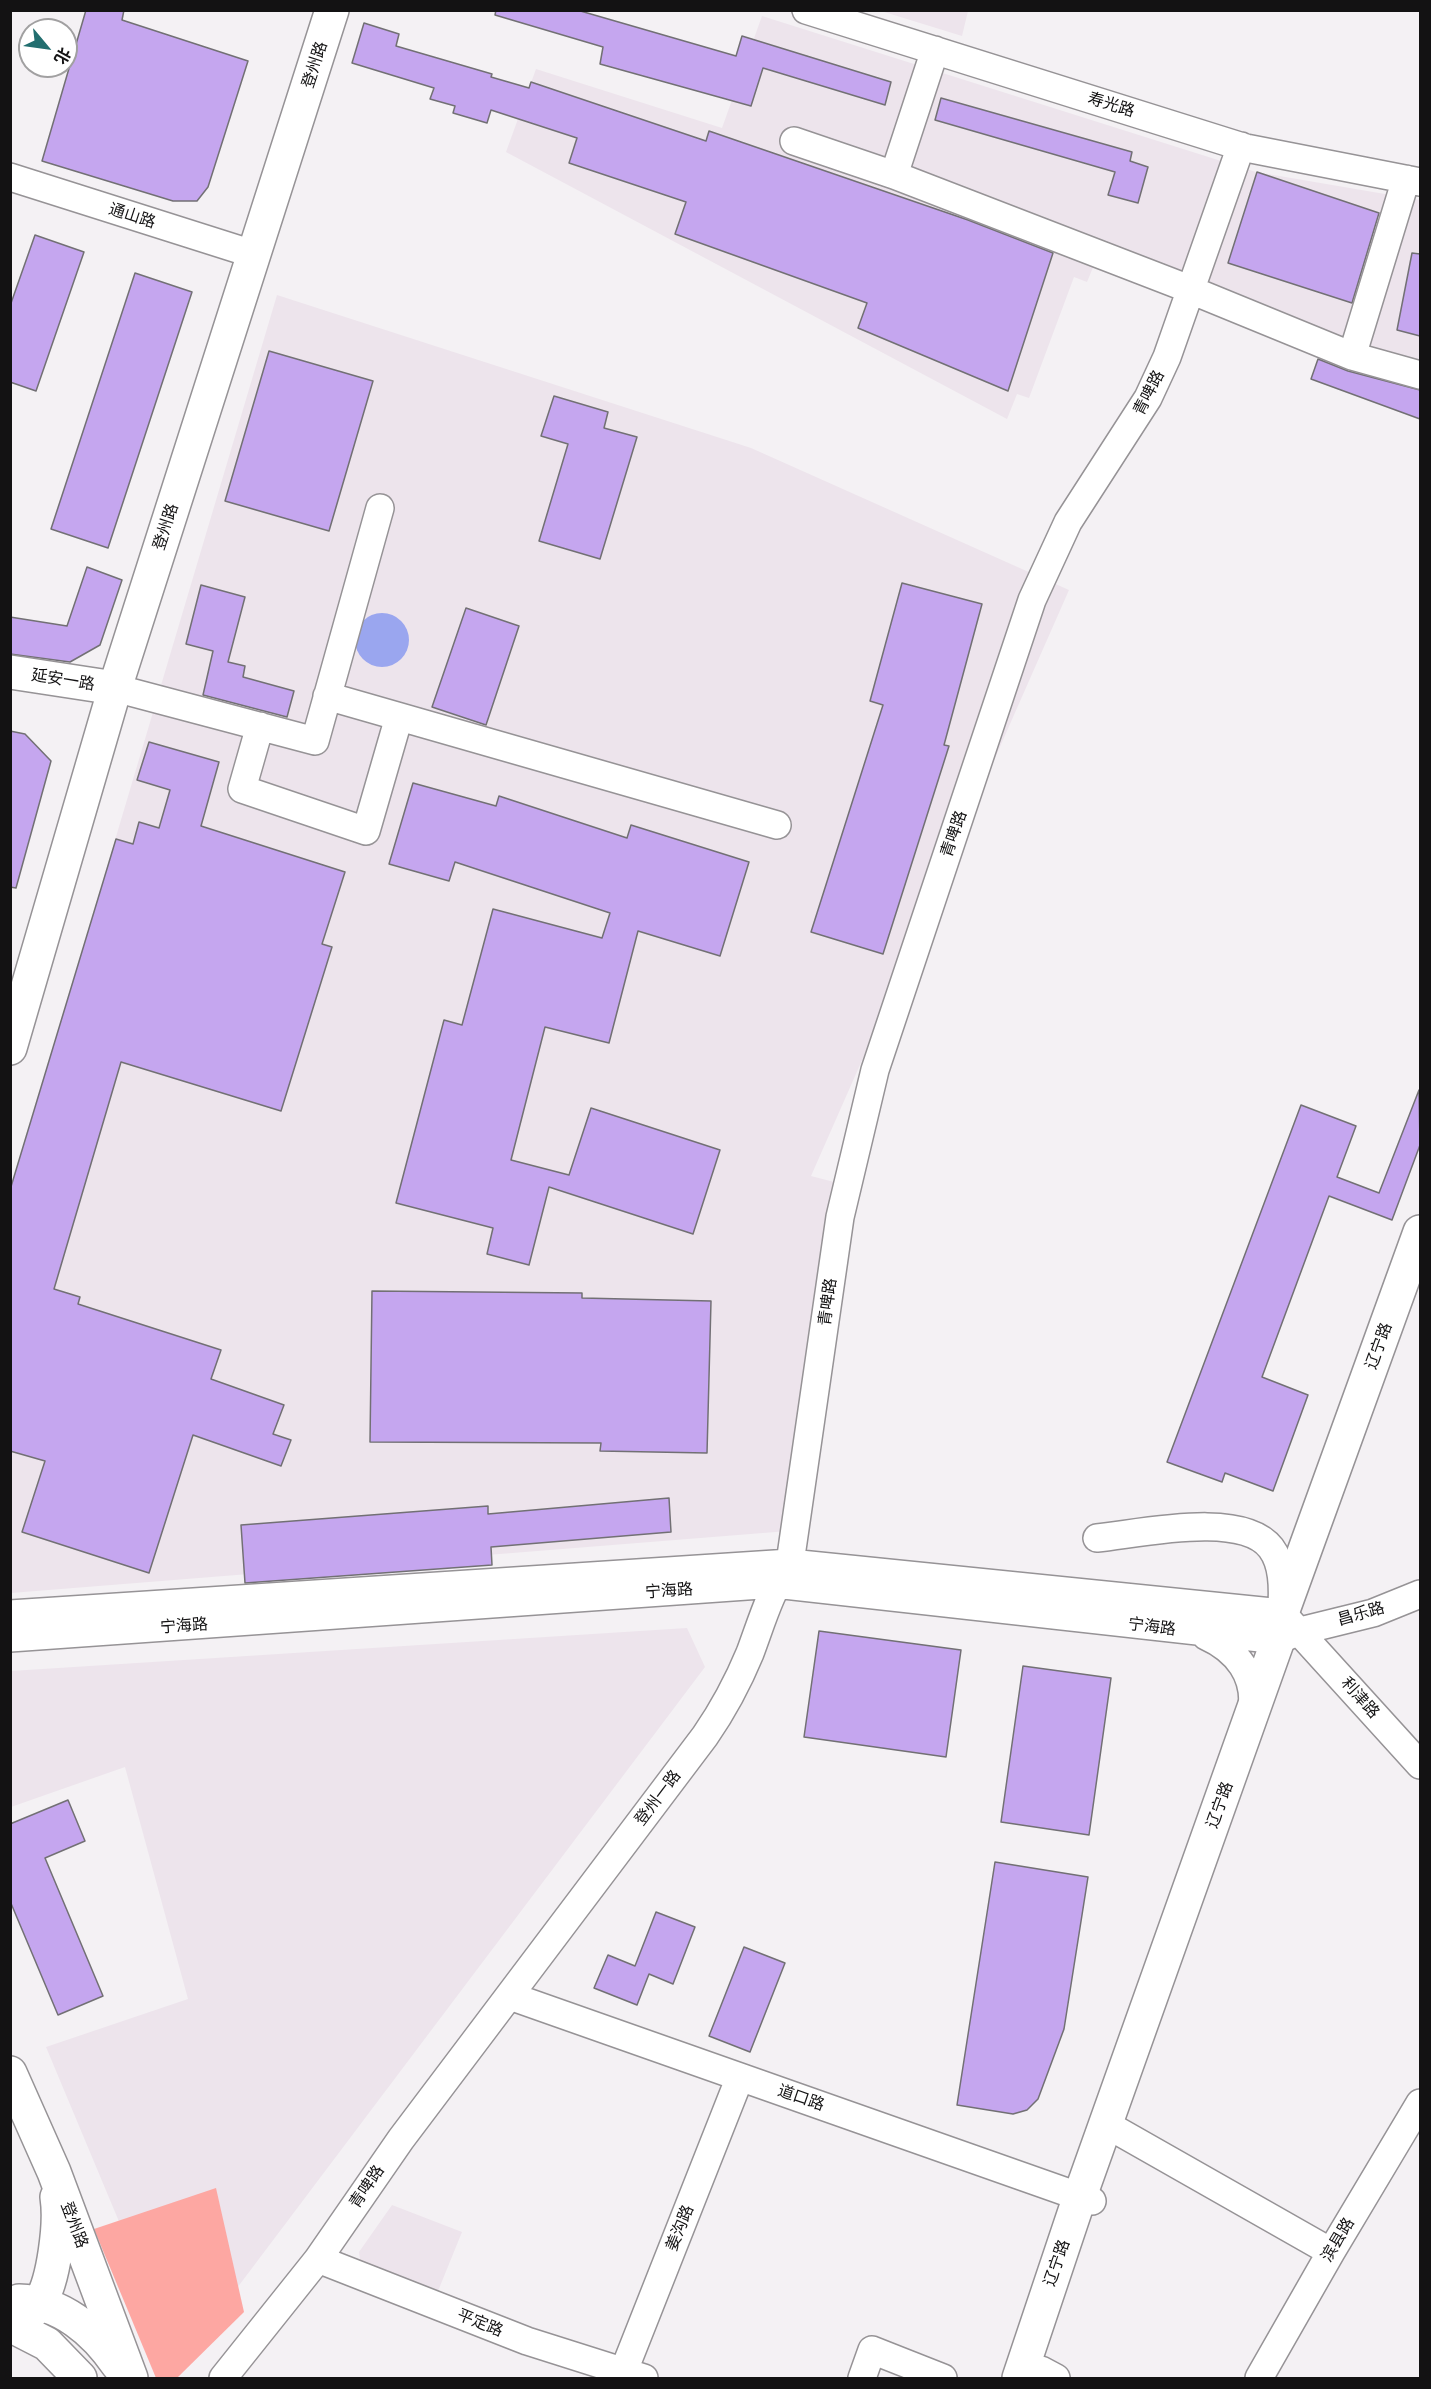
<!DOCTYPE html>
<html>
<head>
<meta charset="utf-8">
<style>
  body { margin:0 }
  #map { position:relative; width:1431px; height:2389px; overflow:hidden; background:#f4f1f4; font-family:"Alegreya Sans","Noto Sans SC",sans-serif }
  canvas { display:block }
  .frame { position:absolute; inset:0; border:12px solid #131213; pointer-events:none }
  .north { position:absolute; left:18px; top:18px; width:60px; height:60px; box-sizing:border-box; background:#fff; border:2px solid #a1a0a1; border-radius:50%; rotate:119deg; font-size:16px; font-weight:700; line-height:24px; text-align:center; color:#131213 }
  .north::after { content:''; display:block; margin:auto; width:21px; height:27px; background:#226e6f; clip-path:polygon(50% 0,100% 100%,50% 72%,0 100%) }
</style>
</head>
<body>
<div id="map">
<canvas width="1431" height="2389"></canvas>
<div class="frame"></div>
<div class="north">北</div>
</div>
<script>
const g = document.querySelector('canvas').getContext('2d');
g.lineJoin = 'round';
function fill(path, color) {
  g.fillStyle = color;
  g.fill(path, 'evenodd');
}
function trace(path, color, width, dash) {
  g.strokeStyle = color;
  g.lineWidth = width;
  g.lineCap = dash ? 'butt' : 'round';
  g.setLineDash(dash || []);
  g.stroke(path);
}
function write(font, color, halo, rows, align = 'center') {
  g.font = font + ' "Alegreya Sans","Noto Sans SC",sans-serif';
  g.lineWidth = 4.5;
  g.setLineDash([]);
  g.textBaseline = 'middle';
  g.strokeStyle = halo;
  g.fillStyle = color;
  for (const [text, x, y, turn = 0] of rows) {
    g.save();
    g.translate(x, y);
    g.rotate((+turn || 0) * Math.PI / 180);
    g.textAlign = isNaN(turn) ? turn : align;
    if (halo) g.strokeText(text, 0, 0);
    g.fillText(text, 0, 0);
    g.restore();
  }
}
fill(new Path2D(`
  M881 11 968 10V11L962 36Z
  M762 16 1256 172 1420 200V373L1096 260 1087 282 1074 277 1029 398 1017 394 1007 419 506 152 536 69 722 128Z
  M277 295 751 448 1069 590 811 1176 857 1188 788 1531 11 1593V1190Z
  M687 1628 705 1667 179 2365 46 2047 188 1999 125 1767 11 1807V1671Z
  M392 2205 462 2232 436 2296 361 2266 359 2252Z`), '#ede4ec');
fill(new Path2D(`
  M216 2188 244 2312 177 2378H156L94 2229Z`), '#fda7a2');
fill(new Path2D(`
  M355 640a27 27 0 1 1 54 0a27 27 0 1 1-54 0Z`), '#9aa6ef');
const building = new Path2D(`
  M86 10H124L122 20 248 61 208 187 197 201H173L42 161Z
  M496 10H577L736 56 742 36 891 82 885 105 763 68 751 106 600 64 603 47 495 15Z
  M364 23 399 34 396 46 492 74 491 77 529 88 531 82 706 141 709 131 968 220 1053 253 1008 391 858 328 867 303 675 234 686 202 569 163 577 138 491 110 487 123 453 113 455 106 430 99 434 88 352 63Z
  M941 98 1132 152 1130 161 1148 167 1138 203 1108 195 1115 172 935 120Z
  M1257 172 1379 213 1352 303 1228 263Z
  M35 235 84 252 36 391 10 382V306Z
  M1412 253 1420 254V336L1397 330Z
  M135 273 192 292 108 548 51 529Z
  M269 351 373 381 329 531 225 501Z
  M1318 359 1348 371 1420 390V419L1311 379Z
  M554 396 608 412 604 428 637 437 600 559 539 541 568 444 541 436Z
  M87 567 122 580 100 645 70 662 10 654V617L67 626Z
  M902 583 982 604 944 745 949 746 883 954 811 932 883 705 870 701Z
  M201 585 245 597 228 662 245 666 243 677 294 691 287 717 203 695 213 651 186 644Z
  M466 608 519 626 486 725 432 707Z
  M10 731 25 734 51 761 16 888 10 887Z
  M149 742 219 762 201 826 345 872 322 944 332 947 281 1111 121 1062 54 1289 80 1297 78 1304 221 1350 211 1379 284 1405 273 1434 291 1440 281 1466 193 1435 149 1573 22 1532 45 1461 10 1451V1190L116 839 133 844 139 822 159 828 170 790 137 780Z
  M413 783 496 806 499 796 627 838 631 825 749 862 720 956 638 931 609 1043 545 1027 511 1160 569 1175 591 1108 720 1150 693 1234 549 1187 529 1265 487 1254 493 1228 396 1203 444 1020 462 1025 493 909 602 938 610 913 455 862 449 881 389 864Z
  M1419 1090 1420 1145 1392 1220 1329 1196 1262 1377 1308 1395 1273 1491 1225 1473 1222 1482 1167 1462 1301 1105 1356 1126 1337 1177 1379 1193Z
  M372 1291 582 1293V1298L711 1301 707 1453 600 1451 601 1443 370 1442Z
  M669 1498 671 1532 491 1547 492 1565 245 1583 241 1525 488 1506V1514Z
  M819 1631 961 1650 946 1757 804 1737Z
  M1023 1666 1111 1678 1089 1835 1001 1822Z
  M68 1800 85 1841 45 1858 103 1996 58 2015 10 1901V1824Z
  M995 1862 1088 1877 1064 2029 1038 2099 1027 2110 1013 2114 957 2105Z
  M656 1912 695 1927 673 1984 649 1974 637 2005 594 1988 608 1955 635 1966Z
  M744 1947 785 1963 750 2052 709 2036Z`);
fill(building, '#c5a6ef');
trace(building, '#727074', 1.5);
const minor = new Path2D(`
  M806 10 1246 148 1420 182
  M794 141 894 175 1179 285
  M894 175 935 50
  M10 177 253 254
  M1203 295 1352 356 1420 375
  M1352 356 1406 179
  M115 688 315 741 380 508
  M327 696 777 825
  M260 726 242 789 366 831 399 717
  M1097 1538C1139 1534 1242 1510 1271 1548 1283 1564 1283 1587 1282 1606
  M10 1614 790 1563 1282 1613 1420 1765
  M1206 1636C1237 1650 1257 1676 1252 1711
  M10 1638 775 1584 1278 1640 1300 1631 1373 1613 1420 1594
  M510 1996 1092 2201
  M1118 2131 1331 2252
  M318 2259 527 2341 644 2378
  M1041 2370 1056 2378
  M223 2378 318 2259 401 2139 705 1736C723 1710 738 1682 750 1653 762 1621 770 1591 790 1563L840 1217 875 1070 1032 600 1068 522 1148 398 1167 357 1241 146
  M621 2378 740 2077
  M862 2378 872 2350 943 2378
  M1259 2378 1331 2252 1420 2103`);
const major = new Path2D(`
  M10 672 115 688
  M10 1048 115 688 332 10
  M10 2073 54 2172 131 2378
  M19 2301C61 2302 95 2331 118 2365
  M10 2324C22 2319 33 2314 40 2302 54 2281 61 2223 57 2197
  M10 2325 47 2344 80 2378
  M1019 2378 1080 2196 1278 1640 1282 1613 1420 1232`);
trace(minor, '#969396', 30);
trace(major, '#969396', 36);
trace(minor, '#fff', 27);
trace(major, '#fff', 33);
write('16px', '#131213', '#fff', [
  ["登州路",315,65,-72],
  ["寿光路",1111,105,17],
  ["通山路",132,216,18],
  ["青啤路",1149,393,-63],
  ["登州路",166,527,-72],
  ["延安一路",63,680,9],
  ["青啤路",954,834,-71],
  ["青啤路",828,1302,-82],
  ["辽宁路",1379,1346,-70],
  ["宁海路",669,1591,-4],
  ["昌乐路",1361,1614,-16],
  ["宁海路",184,1626,-4],
  ["宁海路",1152,1627,7],
  ["利津路",1360,1698,48],
  ["登州一路",658,1798,-53],
  ["辽宁路",1220,1805,-70],
  ["道口路",801,2098,19],
  ["青啤路",367,2187,-56],
  ["登州路",74,2225,69],
  ["姜沟路",680,2228,-68],
  ["滨县路",1338,2240,-59],
  ["辽宁路",1057,2263,-71],
  ["平定路",480,2323,22]
]);
</script>
</body>
</html>
